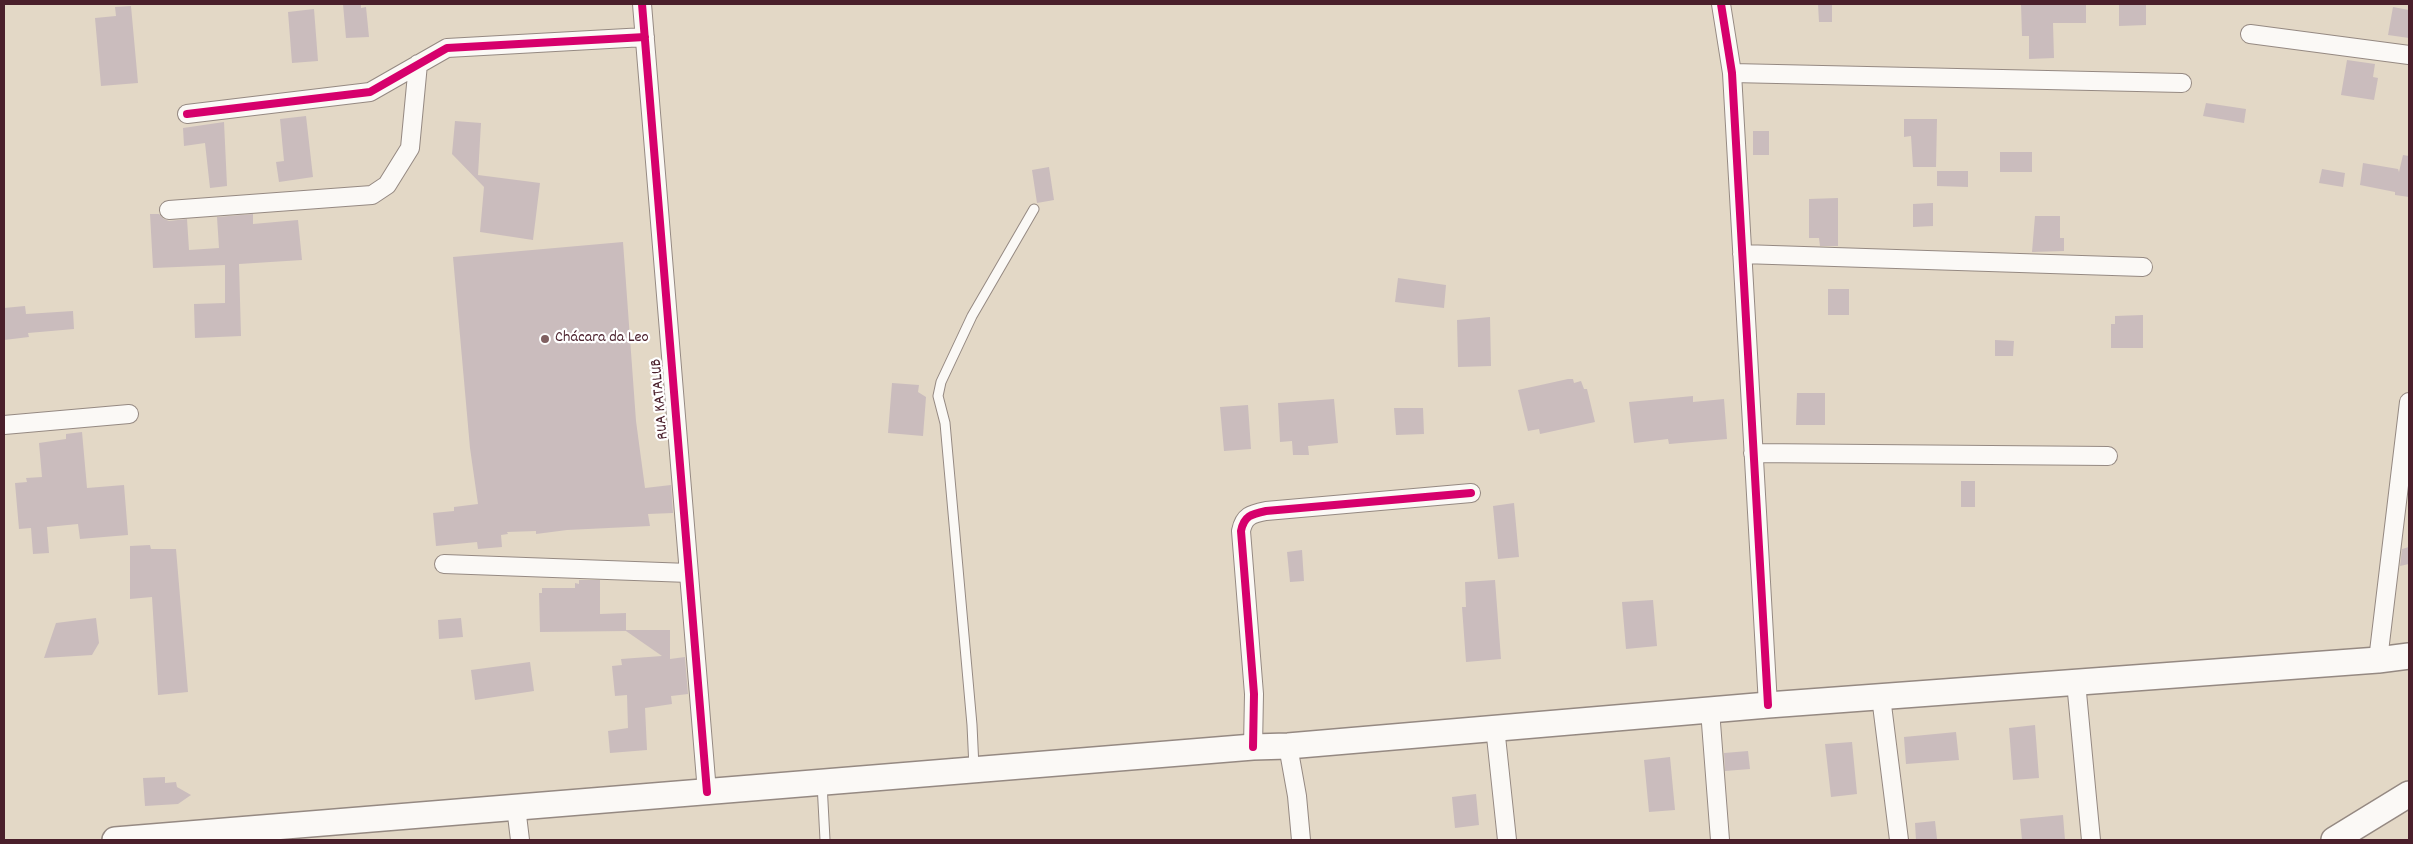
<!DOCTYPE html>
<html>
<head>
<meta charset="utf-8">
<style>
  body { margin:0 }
  #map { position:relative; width:2413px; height:844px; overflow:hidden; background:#e3d8c6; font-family:Dekko,sans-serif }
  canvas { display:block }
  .frame { position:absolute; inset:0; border:5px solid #4a1f2b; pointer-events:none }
</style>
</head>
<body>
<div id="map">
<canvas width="2413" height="844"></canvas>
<div class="frame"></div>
</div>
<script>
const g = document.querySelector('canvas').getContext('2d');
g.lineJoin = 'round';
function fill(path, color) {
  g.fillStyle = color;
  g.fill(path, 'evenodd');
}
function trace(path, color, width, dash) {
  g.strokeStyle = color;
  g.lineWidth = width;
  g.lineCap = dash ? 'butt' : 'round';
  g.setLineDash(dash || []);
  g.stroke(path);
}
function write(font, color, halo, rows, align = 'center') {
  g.font = font + ' Dekko,sans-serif';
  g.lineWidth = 4.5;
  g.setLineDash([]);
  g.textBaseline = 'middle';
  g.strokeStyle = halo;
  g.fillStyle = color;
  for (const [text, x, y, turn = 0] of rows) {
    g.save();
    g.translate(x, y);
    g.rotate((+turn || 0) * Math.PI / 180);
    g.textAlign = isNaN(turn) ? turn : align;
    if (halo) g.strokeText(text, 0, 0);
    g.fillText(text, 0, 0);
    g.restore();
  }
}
fill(new Path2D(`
  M343 4H361V8L366 7 369 37 346 38Z
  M1818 4H1832V22H1819Z
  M2021 4H2086V23H2053L2054 58 2029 59V36H2022Z
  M2119 4H2146V25L2119 26Z
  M131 6 138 83 101 86 95 18 116 16 115 7Z
  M2393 7 2409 10V38L2388 35Z
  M314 9 318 61 292 63 288 12Z
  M2347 60 2375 64 2373 77 2378 78 2374 100 2341 95Z
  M2206 103 2246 109 2244 123 2203 116Z
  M306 116 313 177 279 182 276 162 284 161 280 119Z
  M1904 119H1937L1936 167H1913L1911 136 1904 137Z
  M455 121 481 123 478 175 540 183 533 240 480 232 484 187 452 154Z
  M224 122 227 186 210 188 205 143 184 146 183 128Z
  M1753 131H1769V155H1753Z
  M2000 152H2032V172H2000Z
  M2403 155 2409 156V197L2395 195V192L2360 185 2363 163 2398 169 2399 172Z
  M1049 167 1054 200 1037 203 1032 170Z
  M2322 169 2345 173 2343 187 2319 183Z
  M1937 171H1968V187L1937 186Z
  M1838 198V246H1820L1819 238H1809V199Z
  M1933 203V226L1913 227V204Z
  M150 214H159L164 219 169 221 187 219 189 250 219 248 217 217 253 214V224L298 220 302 260 239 264 241 336 195 338 194 304 225 303V265L153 268Z
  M2035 216H2060V238H2064V251L2032 252Z
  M623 242 636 421 645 488 671 485 673 513 648 514 650 526 567 530 536 534V531L507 532 508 534 501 535 502 547 478 549 477 542 436 546 433 513 454 511V507L478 504 470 448 453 257Z
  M1398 278 1446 285 1444 308 1395 302Z
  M1828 289H1849V315H1828Z
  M25 306 26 314 73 311 74 329 28 333 29 337 4 340V308Z
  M2143 315V348H2111V324H2115V316Z
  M1490 317 1491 366 1458 367 1457 320Z
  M1995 340 2014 341 2013 356H1995Z
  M1568 379H1573L1574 383 1581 381 1584 389H1587L1595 422 1540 434 1539 429 1528 431 1518 390Z
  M892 383 919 385 918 392 926 397 923 436 888 433Z
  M1797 393H1825V425H1796Z
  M1693 396V402L1724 399 1727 439 1669 444 1668 439 1634 443 1629 402Z
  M1334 399 1338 443 1308 446 1309 455H1293L1292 441 1280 442 1278 403Z
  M1248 405 1251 449 1224 451 1220 407Z
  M1394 408H1423L1424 434 1396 435Z
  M82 432 87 488 124 485 128 535 80 539 78 524 47 527 49 553 33 554 31 528 19 529 15 483 27 482 26 478 42 477 39 443 66 439V434Z
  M1961 481H1975V507H1961Z
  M1514 503 1519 557 1498 559 1493 506Z
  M150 545 151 549H176L188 692 158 695 152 597 130 599V546Z
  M2409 547V564L2400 566 2402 549Z
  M1302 550 1304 581 1290 582 1287 552Z
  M579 580H600V614L626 613V630H670V659L685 657 688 694 671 696 672 704 645 708 647 750 610 753 608 731 628 728 627 695 615 696 612 666 622 665 621 659 662 656 626 631 540 632 539 593H542V588H575V583L579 584Z
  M1495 580 1501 659 1466 662 1462 607H1466L1465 582Z
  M1653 600 1657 646 1626 649 1622 602Z
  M96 618 99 643 92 655 44 658 56 623Z
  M461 618 463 637 439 639 438 620Z
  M530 662 534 691 475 700 471 670Z
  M2035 725 2039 778 2013 780 2009 728Z
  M1956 732 1959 760 1906 764 1904 737Z
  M1852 742 1857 794 1831 797 1825 744Z
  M1748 751 1750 769 1725 771 1724 753Z
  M1670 757 1675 810 1649 812 1644 760Z
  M165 777V783L176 782 177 787 191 795 178 804 145 806 143 778Z
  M1476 794 1479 825 1455 828 1452 797Z
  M2063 815 2065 840H2022L2020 819Z
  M1935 821 1937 839 1916 840 1915 823Z`), '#cabcbd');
const lane = new Path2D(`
  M974 768 972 725 945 423 938 396 941 382 972 316 1034 209
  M822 783 825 840`);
const street = new Path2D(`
  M642 4 707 792
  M1721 4 1732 73 1768 705
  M2250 34 2409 55
  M1732 73 2182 83
  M187 114 370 92 447 48 645 37
  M169 210 372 195 387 185 410 148 418 64
  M1742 254 2143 267
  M4 425 129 414
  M1753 453 2108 456
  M444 564 689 573
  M2378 660 2409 402
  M2076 682 2091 840
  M1881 697 1899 840
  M1710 710 1720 840
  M1495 727 1507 840
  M1288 746 1297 796 1301 840
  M1253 747 1254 694 1241 531C1244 516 1251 514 1266 511L1471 493
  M516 807 520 840`);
const secondary = new Path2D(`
  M115 840 1253 747 1288 746 1768 705 2378 660 2409 656
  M2334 840 2409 794`);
trace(lane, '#958982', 11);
trace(street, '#958982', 20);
trace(secondary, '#958982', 28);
trace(lane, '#fbf9f6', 9);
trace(street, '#fbf9f6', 18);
trace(secondary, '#fbf9f6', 25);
trace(new Path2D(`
  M642 4 707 792
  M1721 4 1732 73 1768 705
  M187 114 370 92 447 48 645 37
  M1253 747 1254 694 1241 531C1244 516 1251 514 1266 511L1471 493`), '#d6006c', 8);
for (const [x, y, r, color] of [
  [545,339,5,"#806061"]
]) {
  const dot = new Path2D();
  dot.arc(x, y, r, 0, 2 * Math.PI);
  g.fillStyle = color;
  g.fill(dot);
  trace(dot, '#fff', 2);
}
write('16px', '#4a1f2b', '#fff', [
  ["Chácara da Leo",555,339]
], 'left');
write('16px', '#4a1f2b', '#fff', [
  ["RUA KATALUB",661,399,-95]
]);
</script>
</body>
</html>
